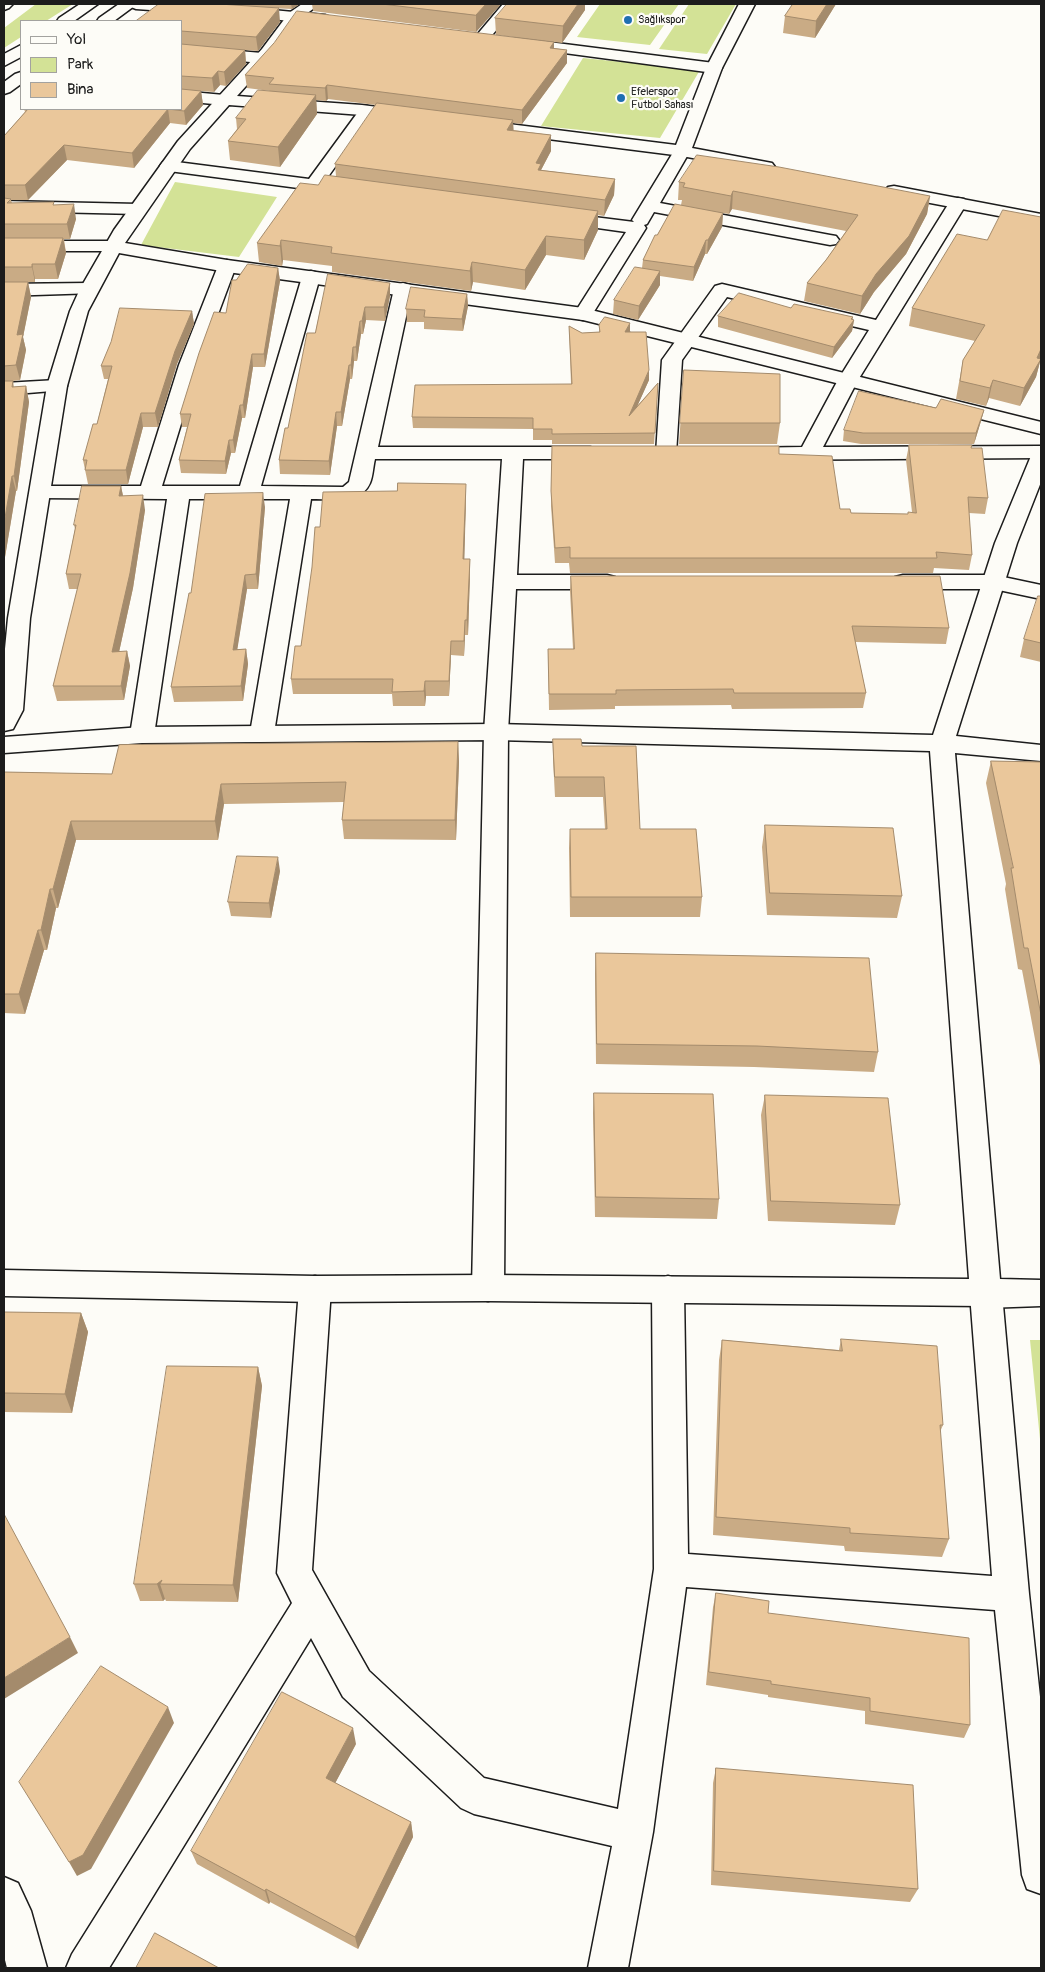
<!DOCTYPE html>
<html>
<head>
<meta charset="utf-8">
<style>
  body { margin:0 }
  #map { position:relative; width:1045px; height:1972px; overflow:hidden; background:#fdfcf7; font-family:Pangolin,sans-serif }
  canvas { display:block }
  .frame { position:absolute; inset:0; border:5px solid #1c1c1c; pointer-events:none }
  .legend { position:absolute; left:20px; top:20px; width:162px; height:90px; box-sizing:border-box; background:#fdfcf7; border:1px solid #a3a29f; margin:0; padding:6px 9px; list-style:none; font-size:15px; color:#1c1c1c }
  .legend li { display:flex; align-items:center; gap:10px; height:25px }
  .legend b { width:25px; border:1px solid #a3a29f }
</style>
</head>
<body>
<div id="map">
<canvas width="1045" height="1972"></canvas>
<div class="frame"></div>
<ul class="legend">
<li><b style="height:6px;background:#fdfcf7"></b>Yol</li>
<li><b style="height:14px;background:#d3e296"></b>Park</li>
<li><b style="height:14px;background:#eac79b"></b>Bina</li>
</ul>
</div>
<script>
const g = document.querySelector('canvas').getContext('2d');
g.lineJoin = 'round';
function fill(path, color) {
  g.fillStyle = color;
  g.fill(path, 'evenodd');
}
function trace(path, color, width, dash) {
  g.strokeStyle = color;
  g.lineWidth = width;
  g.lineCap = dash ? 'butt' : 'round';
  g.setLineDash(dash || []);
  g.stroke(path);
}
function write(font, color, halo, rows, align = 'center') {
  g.font = font + ' Pangolin,sans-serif';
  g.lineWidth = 4.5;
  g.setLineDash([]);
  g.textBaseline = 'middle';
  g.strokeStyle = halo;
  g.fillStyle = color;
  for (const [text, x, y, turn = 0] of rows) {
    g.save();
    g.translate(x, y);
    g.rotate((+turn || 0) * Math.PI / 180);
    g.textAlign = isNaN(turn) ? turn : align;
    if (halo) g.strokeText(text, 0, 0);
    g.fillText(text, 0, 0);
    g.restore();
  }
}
fill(new Path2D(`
  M36 4H73L46 21H21V37L4 48V28Z
  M600 4H679L650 45 577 37Z
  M689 4H736L707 54 659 49Z
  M583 58 700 70 660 138 541 126Z
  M175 182 277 197 239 257 141 245Z
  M1030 1340H1041V1449Z`), '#d3e296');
const street = new Path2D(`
  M128 4H194L201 8 198 11 193 13 136 9 131 7Z
  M503 4H519L486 42H476L473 39 476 36Z
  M241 7 325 15 330 17 333 20 330 23 325 25 236 15 233 12 236 9Z
  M517 38 714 63 720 65 722 68 720 71 714 73 512 46 509 43 512 40Z
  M181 46 262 53 268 55 270 58 268 61 262 63 181 56Z
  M181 91 224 95 230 97 232 100 230 103 224 105 181 101Z
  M367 106 373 108 375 111 325 181 342 184 345 188 342 192 336 193 169 171 163 170 160 166 163 162 169 161 309 179 361 108Z
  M682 146 688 147 690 151 660 203 830 235 836 236 839 240 836 244 830 245 654 212 647 224 644 225 646 228 590 318 583 320 576 318 574 314 626 232 562 223 556 222 553 218 556 214 562 213 634 222 632 220 674 151 676 147Z
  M958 198 964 199 967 203 858 380 823 447 1041 446V458L743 460 736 458 733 454 736 450 743 448 802 447 838 380 869 330 727 297 682 360 676 454 673 458 666 460 659 458 656 454 662 360 715 286 722 284 876 320 949 203 952 199Z
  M4 201 138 204 144 205 147 209 144 213 138 214 4 211Z
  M4 241H113L119 242 122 246 119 250 113 251H4Z
  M227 260 233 262 236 266 199 365 162 486H240L302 277 304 273 311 271 318 273 320 277 261 486 343 487 349 482 394 289 396 285 403 283 410 285 412 289 378 447H590L597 449 600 453 597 457 590 459H523L517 575H607L615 577 618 582 615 587 607 589H516L508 732 504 1288 499 1298 488 1301 477 1298 472 1288 484 732 502 459H375C373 467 373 476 370 483 361 505 330 499 311 499L274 733 271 739 262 741 253 739 250 733 290 499H189L154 735 151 741 142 743 133 741 130 735 167 499 41 498 33 497 30 492 33 487 41 486H141L179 365 218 266 221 262Z
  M89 283 96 285 98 289 96 293 4 296V284Z
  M57 380 64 382 67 386 64 390 4 395V383Z
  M903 575H994L1041 585V599L994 589H903L895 587 892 582 895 577Z
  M315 1276 326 1279 331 1289 312 1570 369 1671 484 1778 618 1809 654 1569 652 1289 657 1279 668 1276 679 1279 684 1289 688 1554 992 1576 970 1294 975 1284 986 1280 997 1284 1002 1294 1029 1594 1041 1706V1894L1027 1889 1022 1875 995 1610 686 1587 653 1832 628 1968H588L612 1846 474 1814 461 1808 343 1697 311 1638 109 1968H66L72 1954 292 1603 277 1573 299 1289 304 1279Z`);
const secondary = new Path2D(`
  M4 4H13L9 8 4 10Z
  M302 4H320L299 19 274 55 237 96 362 105 409 111 415 113 417 116 415 119 409 121 362 115 229 105 190 149 125 243 227 260 583 308 1041 422V434L583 320 227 272 119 253 88 311 67 386 30 618 23 710 13 729 4 731V659L8 618 47 386 70 311 80 289 114 230 178 141 262 49 289 13Z
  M739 4H755L722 68 692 148 772 163 775 167 772 171 766 172 682 156 477 130 471 129 469 125 471 121 477 120 676 145 706 68Z
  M894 186 1041 214V224L888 195 885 191 888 187Z
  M1041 450V482L1017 543 956 736 1041 745V761L955 753 1000 1279 1041 1280V1306L986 1308 982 1306 488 1301 315 1302 4 1296V1270L315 1276 488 1275 969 1279 930 751 496 740 142 743 4 753V737L142 727 496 724 933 735 995 543 1031 456 1034 452Z
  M4 1877 18 1883 31 1911 47 1968H7L4 1956Z`);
const highway = new Path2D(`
  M80 4H98L74 21H57L59 18Z
  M119 4H137L114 21H97L99 18Z
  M21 45V57L4 66V54Z
  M21 72V84L10 92 4 94V82L15 74Z`);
trace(street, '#1c1c1c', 3);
trace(secondary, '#1c1c1c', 3);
trace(highway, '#1c1c1c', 3);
fill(street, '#fdfcf7');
fill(secondary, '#fdfcf7');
fill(highway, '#fdfcf7');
fill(new Path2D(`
  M159 4H300L292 9 270 8 280 22 258 51 245 50 246 64 226 86 220 85 214 92 201 91 203 105 186 125 170 123 134 168 67 160 28 200H11L12 203 54 205 76 219 70 239H64L66 253 58 279H35V282H4V136L25 112 24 109H181V21Z
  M312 4H501L476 32 313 11Z
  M788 4H836L815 38 783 33 785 16 793 4Z
  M585 10 562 43 496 35 495 18Z
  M554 42V48L567 50V63L522 124 513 123V130L551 135V151L541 170 615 179 614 195 604 216 598 215V230L584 260 546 255 525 290 473 282 471 291 332 272V266L283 260 282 266 259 262 257 243 318 185 336 176 335 164 376 105 328 99 326 101 316 100 317 114 280 167 230 160 228 141 237 129 236 118 270 91 247 88 245 75Z
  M679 182 930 196 927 214 906 254 874 292 860 314 804 301 807 283 826 260 846 231 732 209 729 214 723 213 722 227 707 254H705L693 281 660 276V285L638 320 613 314 614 300 642 268 643 260 657 235 681 205 682 200H678Z
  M1041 217V358L1036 377 1020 406 989 398 986 406 956 399 963 360 975 341 909 326 912 308 987 240Z
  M278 268 280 281 265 367H253L245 418H242L235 453H231L226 474 181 473 179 460 187 427H182L180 414 226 313Z
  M4 282H28L31 297 23 337 26 350 20 380 13 381 14 387 26 386 29 402 17 491H16L4 563Z
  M390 283V296L385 321 366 320 363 334H361L357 361H354L352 379H350L342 426H337L330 475 280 474 279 460 315 333Z
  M467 294 468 306 463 331 424 329V322H407L406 309Z
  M791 308 853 317 852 320H854L852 331 832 358 718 327V316Z
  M192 311 194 324 177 364 158 427H143L128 484H88L83 460 97 424 108 379H104L101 366Z
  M599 325 630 332 649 380 637 406 658 383 654 444H552V440H533V429L413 428 412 417 571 384 569 326 582 333 599 332Z
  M684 370 780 423 777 444H679Z
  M936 408 984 410 981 421 974 444H861L843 441 844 430Z
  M909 445 971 448 988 498 985 514 969 513 972 555 969 570 934 568 933 573H570L569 563H555L551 506 552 446 779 454 840 509 851 513 908 514 912 512 906 460Z
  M121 486 123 496 145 510 133 588 119 652 127 651 130 666 124 700 57 701 53 686 78 589H69L66 574 75 529 74 525Z
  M466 498 464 559H470V573L468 635H465L464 656 451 655 449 696H426L425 706H393L392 694H293L291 679 301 646 320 527Z
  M265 507 258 589H247L237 649H246L248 664 243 701 174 702 171 687 191 593Z
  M571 576 949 628 946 644 855 642 866 693 863 708 732 709 731 705 615 706V709L549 710 548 649H573L570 591Z
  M1041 596V662L1020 657 1024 639Z
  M553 739 582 746H636L640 829 702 897 700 917H570L569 848 570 829H605L603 797H555L553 759Z
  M458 742 459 762 456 840 344 839 342 820 344 802 224 804 218 840H76L58 908H56L47 950H44L25 1014 4 1013V772L112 774Z
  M991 761 1041 762V1071L1022 970 1018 969 1005 889 1006 884 986 783Z
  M765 825 902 896 897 918 767 915 762 847Z
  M280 871 271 918 231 916 228 902Z
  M596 953 878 1052 874 1072 754 1067 596 1064 595 974Z
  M594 1093 719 1199 717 1219 595 1217 593 1113Z
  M765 1095 900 1205 895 1225 768 1221 761 1115Z
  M4 1312 81 1313 88 1332 72 1413 4 1412Z
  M841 1339 943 1425 940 1432 949 1539 942 1557 845 1551 844 1546 713 1535 719 1360 722 1340 839 1350Z
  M258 1367 262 1386 238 1602 166 1601 165 1599 163 1601H140L134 1584Z
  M716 1593 768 1613 970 1725 964 1738 865 1724V1711L768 1697V1695L706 1685 713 1607Z
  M356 1744 335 1783 411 1822 413 1837 358 1949 270 1902 269 1904 197 1864 191 1851Z
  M716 1768 918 1889 910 1902 711 1885 713 1783Z`), '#c9ab85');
fill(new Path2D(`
  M291 4H300L292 9Z
  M486 4H501L476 32V15Z
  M578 4H585V10L562 43 563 26Z
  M827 4H836L815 38 816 21Z
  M279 8 280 22 258 51 256 37Z
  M554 42V55L550 48Z
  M245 50 246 64 226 86 224 72Z
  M567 50V63L522 124V110Z
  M218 71 220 85 214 92 212 78Z
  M327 85 328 99 326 101 325 88Z
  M201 91 203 105 186 125 184 111Z
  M316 95 317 114 280 167 278 147Z
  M168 109 170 123 134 168 132 153Z
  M513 120 514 136 507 130Z
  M551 135V151L541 170V180L536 163Z
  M64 145 67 160 28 200 25 185Z
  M615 179 614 195 604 216 605 200Z
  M733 191 732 209 729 214 731 196Z
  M930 196 927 214 906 254 874 292 860 314 862 296 876 274Z
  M74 204 76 219 70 239 67 224Z
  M598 211V230L584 260V240Z
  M723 213 722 227 707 254 708 240Z
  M546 236V255L525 290V270Z
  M63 238 66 253 58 279 55 264Z
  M281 240 283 260 282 266 280 246Z
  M706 240 705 254 693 281 694 267Z
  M472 262 473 282 471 291 470 271Z
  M32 264 35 279V282L32 267Z
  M278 268 280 281 265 367 264 354Z
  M660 271V285L638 320 639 306Z
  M28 282 31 297 23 337 26 350 20 380 16 365 17 335Z
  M390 283V296L385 321 384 307Z
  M467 294 468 306 463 331 462 319Z
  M365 307 366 320 363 334 362 321Z
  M192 311 194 324 177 364 158 427 155 413 175 351Z
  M853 317 852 322 854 320 852 331 832 358 834 347Z
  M360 321 361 334 357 361 356 347Z
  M630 323V334L625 332Z
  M353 347 354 361 352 379 351 365Z
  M1041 349V358L1036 377 1020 406 1024 388Z
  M252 354 253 367 245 418 243 405Z
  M349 365 350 379 342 426 341 412Z
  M649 370V380L628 427 629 416Z
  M993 380 989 398 986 406 990 388Z
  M26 386 29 402 17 491 14 476Z
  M240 405 242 418 235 453 233 440Z
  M984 410 981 421 974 444 976 433Z
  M336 412 337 426 330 475 329 461Z
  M141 413 143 427 128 484 126 470Z
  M229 440 231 453 226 474 225 461Z
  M12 476 16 491 4 563V524Z
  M466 484V498L464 573 463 559Z
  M121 486 124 501 119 496Z
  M263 493 265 507 258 589 256 574Z
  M143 495 145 510 133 588 116 666 112 652Z
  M470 559V573L468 635 467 620Z
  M245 575 247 589 235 664 233 650Z
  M465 620V635L464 656V641Z
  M451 641V655L449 696V681Z
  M246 649 248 664 243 701 241 686Z
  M127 651 130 666 124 700 121 686Z
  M425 681 426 696 425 706 424 691Z
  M458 742 459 762 456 840 455 820Z
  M221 784 224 804 218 840 215 821Z
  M71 821 76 840 58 908 53 889Z
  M278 857 280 871 271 918 269 903Z
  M50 889 56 908 47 950 41 930Z
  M38 930 44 950 25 1014 19 994Z
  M81 1313 88 1332 72 1413 65 1394Z
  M258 1367 262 1386 238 1602 233 1585Z
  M162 1580 160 1584 165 1599 163 1601 157 1584Z
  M70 1637 78 1653 4 1699V1678Z
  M168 1707 174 1723 91 1869 77 1876 69 1862Z
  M353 1728 356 1744 330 1793 326 1778Z
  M411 1822 413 1837 358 1949 355 1937Z
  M266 1889 270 1902 269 1904 265 1891Z`), '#a48b6c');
const building = new Path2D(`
  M159 4H219L279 8 256 37 181 31V21H136Z
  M382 4H486L476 15Z
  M507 4H578L563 26 495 18Z
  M793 4H827L816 21 785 16Z
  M297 11 554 42 550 48 567 50 522 110 327 85 325 88 269 84 274 78 245 75 274 43Z
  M181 44 245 50 224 72 218 71 212 78 181 76Z
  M181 89 201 91 184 111 168 109 132 153 64 145 25 185H4V136L28 109H181Z
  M258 90 316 95 278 147 228 141 246 119 236 118Z
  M377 103 513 120 507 130 551 135 536 163 541 164 538 170 615 179 605 200 335 164Z
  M697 155 779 167 930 196 909 236 876 274 862 296 807 283 826 260 858 215 733 191 731 196 683 187 685 183 679 182Z
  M325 175 598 211 584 240 546 236 525 270 472 262 470 271 331 253 332 247 281 240 280 246 257 243 300 183 318 185Z
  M4 198 11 199 7 203 54 202 53 205 74 204 67 224H4Z
  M675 204 723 213 708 240H706L694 267 643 260 655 235H657Z
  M1003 210 1041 217V349L1037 358 1041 359 1024 388 993 380 990 388 960 381 963 360 985 325 912 308 957 234 987 240Z
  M4 238H63L55 264H32V267H4Z
  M248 264 278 268 264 354H252L243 405H240L233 440H229L225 461 179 460 191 414H180L199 353 214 312 226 313 232 280H236Z
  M635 267 660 271 639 306 614 300Z
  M328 274 390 283 384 307H365L362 321H360L356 347H353L351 365H349L341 412H336L329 461 279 460 285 428H288L307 333H315Z
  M4 282H28L17 335 23 334 16 365 4 366Z
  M411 287 467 294 462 319 424 317 425 310 406 309Z
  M739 293 791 308 794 304 853 317 851 319 854 320 834 347 718 316Z
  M120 308 192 311 175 351 155 413H141L126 470H85L87 460H83L93 424H97L112 366H101L111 342Z
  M605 317 630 323 625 332H646L649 370 629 416 658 383 655 433 552 434V429H533V418L412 417 415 385 572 384 569 326 582 333 600 332 599 325Z
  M684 370 780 374V423H680Z
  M4 381H13L12 387 26 386 14 476H12L4 524Z
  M859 391 936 408 941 399 984 410 976 433H863L844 430Z
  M909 445H972L971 448H982L988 498 968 497 972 555 936 552 937 558H570V547L555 548 551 491 552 446H779V454L832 456 840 509H850L851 513 908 514V512L916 513Z
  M398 483 466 484 463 559H470L467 620H465L464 641H451L449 681H425L424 691 392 692 393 679H291L295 646H301L312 567 315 527H320L323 492 397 491Z
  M82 486H121L119 496 143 495 130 573 112 652 127 651 121 686H53L81 574H66L76 525H74Z
  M263 493 256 574 245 575 233 650 246 649 241 686 171 687 189 593H191L205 494Z
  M571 576H940L949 628 852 626 866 693H734L733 689 616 690V694H549L548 649H574Z
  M1038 596H1041V643L1024 639Z
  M553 739H581L582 746H636L640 829H696L702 897H571L570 829H607L604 777H555Z
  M458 742 455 820H342L346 782 221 784 215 821H71L53 889H50L41 930H38L19 994H4V772L112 774 119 745Z
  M991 761 1041 762V1015L1028 948H1024L1011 868H1013Z
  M765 825 893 828 902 896 770 893Z
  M237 856 278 857 269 903 228 902Z
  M596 953 869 958 878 1052 757 1046 597 1044Z
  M594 1093 713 1094 719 1199 596 1197Z
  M765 1095 888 1098 900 1205 771 1201Z
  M4 1312 81 1313 65 1394 4 1393Z
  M841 1339 937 1346 943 1425H940L949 1539 850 1533V1528L716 1517 722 1340 842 1351Z
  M167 1366 258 1367 233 1585 160 1584 162 1580 157 1584H134Z
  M4 1514 70 1637 4 1678Z
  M716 1593 769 1601 768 1613 969 1638 970 1725 870 1711V1698L771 1684V1681L709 1672Z
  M101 1666 168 1707 83 1855 69 1862 19 1782Z
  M282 1692 353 1728 326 1778 411 1822 355 1937 266 1889 265 1891 191 1851Z
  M716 1768 913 1785 918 1889 714 1871Z
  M155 1933 219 1968H136Z`);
fill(building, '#eac79b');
trace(building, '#a48b6c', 1);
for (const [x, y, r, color] of [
  [628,20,5,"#1f6fb2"],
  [621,98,5,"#1f6fb2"]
]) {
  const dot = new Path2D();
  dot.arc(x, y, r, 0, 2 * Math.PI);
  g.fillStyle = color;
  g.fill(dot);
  trace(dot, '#fdfcf7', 2);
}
write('11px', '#1c1c1c', '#fdfcf7', [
  ["Sağlıkspor",638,20],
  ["Efelerspor",631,92],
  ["Futbol Sahası",631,105]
], 'left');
</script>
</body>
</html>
